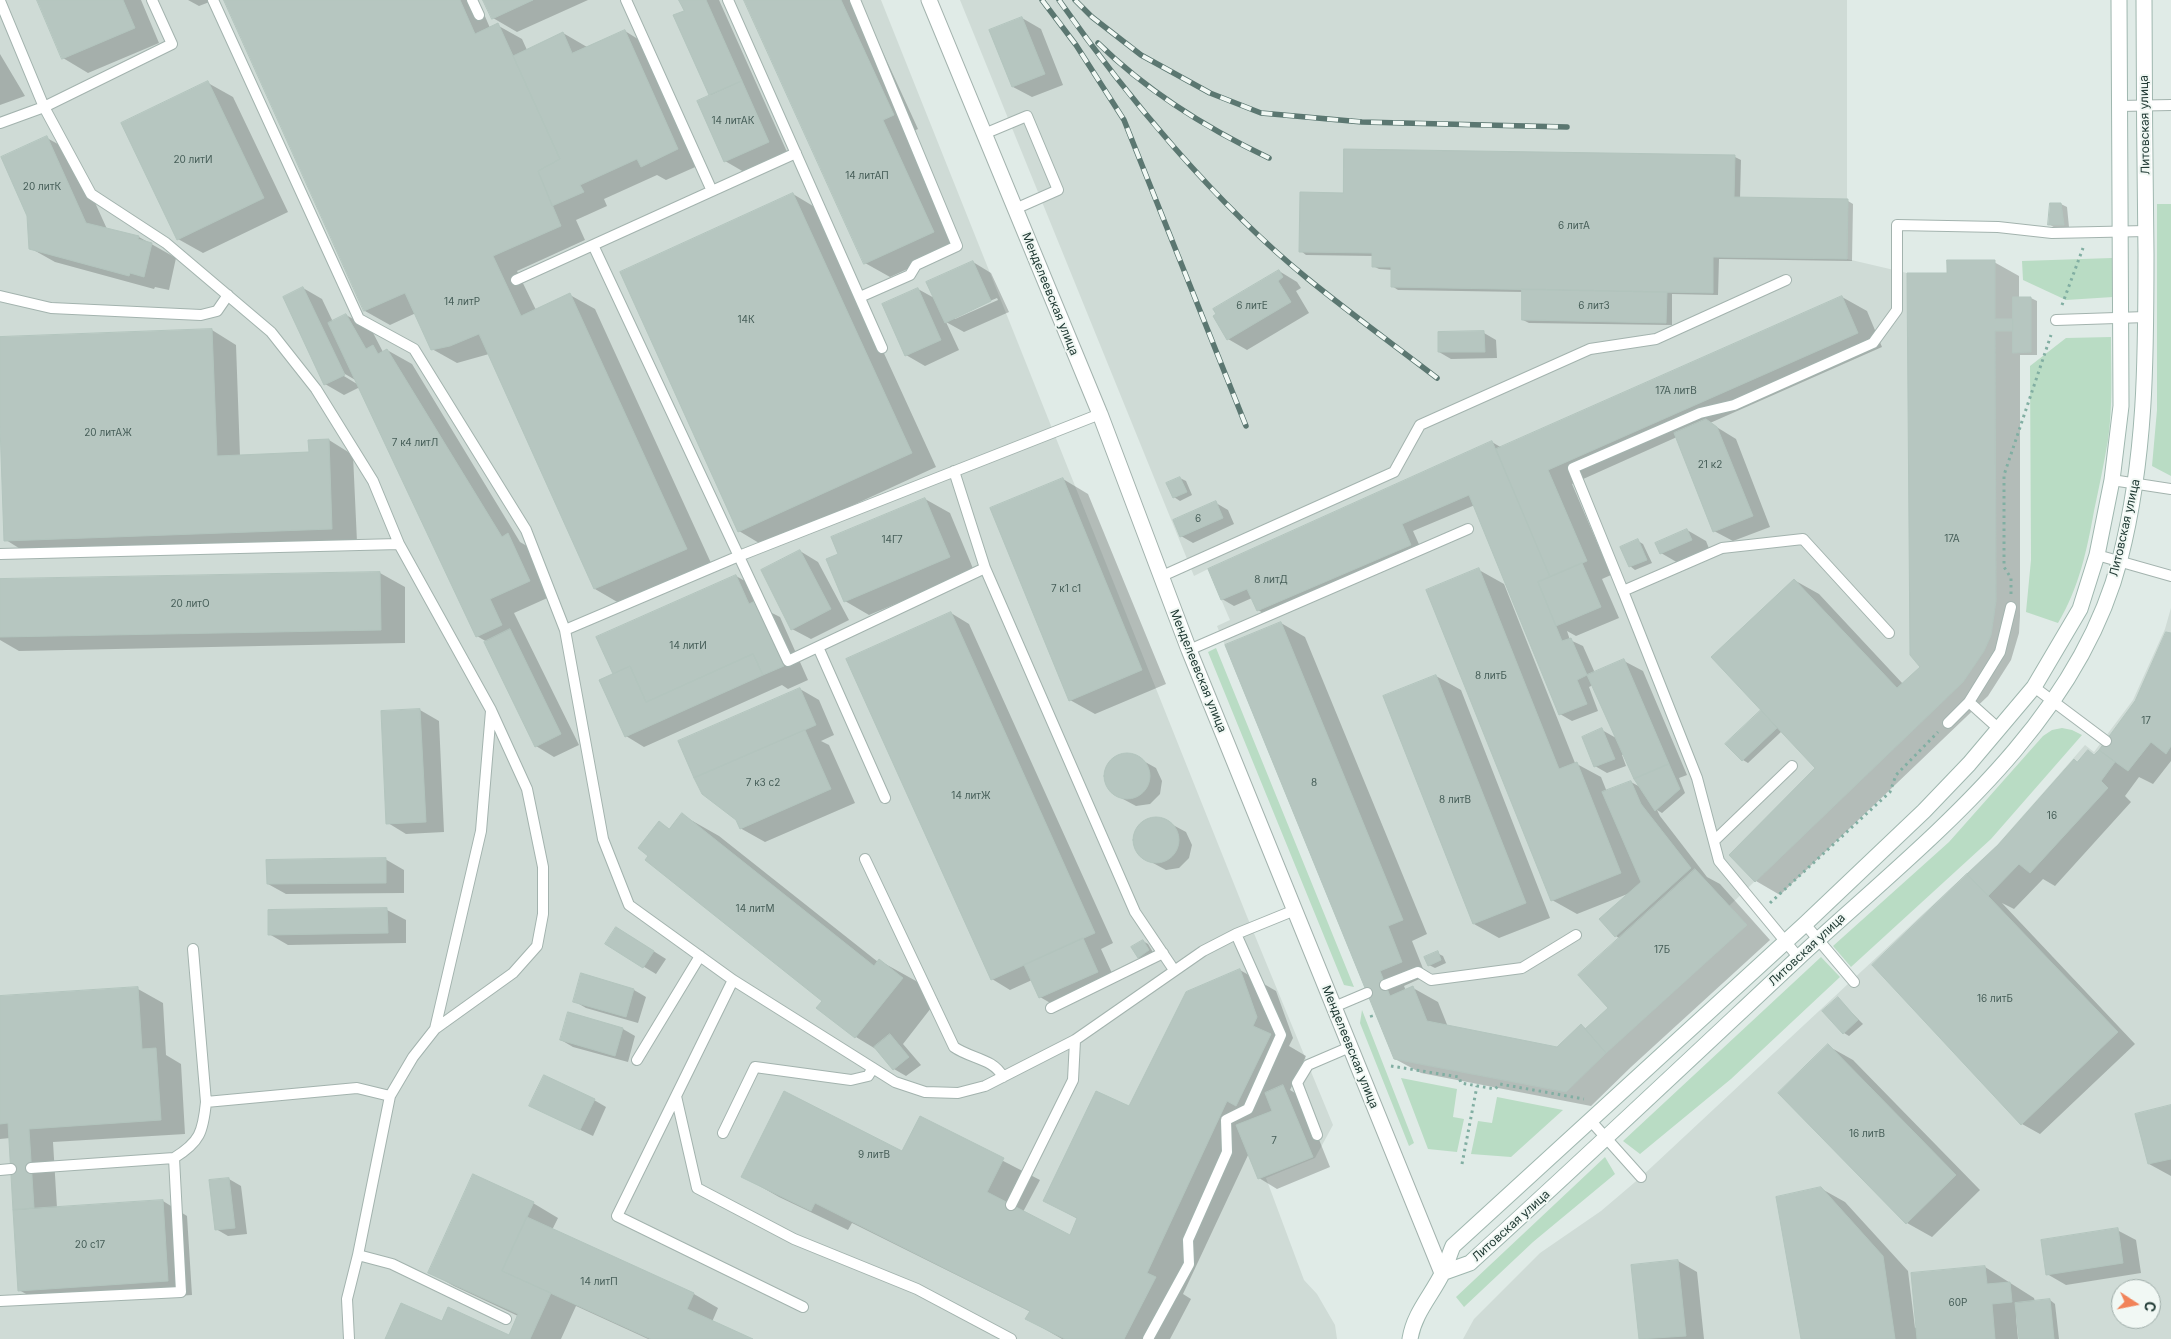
<!DOCTYPE html>
<html>
<head>
<meta charset="utf-8">
<style>
  body { margin:0 }
  #map { position:relative; width:2171px; height:1339px; overflow:hidden; background:#e0ebe7; font-family:Inter,sans-serif }
  canvas { display:block }
  .north { position:absolute; left:2111px; top:1279px; width:50px; height:50px; box-sizing:border-box; background:#f1f8f4; border:1px solid #9eaca8; border-radius:50%; rotate:101deg; font-size:14px; font-weight:700; line-height:20px; text-align:center; color:#213b35 }
  .north::after { content:''; display:block; margin:auto; width:18px; height:22px; background:#f18359; clip-path:polygon(50% 0,100% 100%,50% 72%,0 100%) }
</style>
</head>
<body>
<div id="map">
<canvas width="2171" height="1339"></canvas>
<div class="north">С</div>
</div>
<script>
const g = document.querySelector('canvas').getContext('2d');
g.lineJoin = 'round';
function fill(path, color) {
  g.fillStyle = color;
  g.fill(path, 'evenodd');
}
function trace(path, color, width, dash) {
  g.strokeStyle = color;
  g.lineWidth = width;
  g.lineCap = dash ? 'butt' : 'round';
  g.setLineDash(dash || []);
  g.stroke(path);
}
function write(font, color, halo, rows, align = 'center') {
  g.font = font + ' Inter,sans-serif';
  g.lineWidth = 4;
  g.setLineDash([]);
  g.textBaseline = 'middle';
  g.strokeStyle = halo;
  g.fillStyle = color;
  for (const [text, x, y, turn = 0] of rows) {
    g.save();
    g.translate(x, y);
    g.rotate((+turn || 0) * Math.PI / 180);
    g.textAlign = isNaN(turn) ? turn : align;
    if (halo) g.strokeText(text, 0, 0);
    g.fillText(text, 0, 0);
    g.restore();
  }
}
fill(new Path2D(`
  M0 0H881L1246 914 1333 1125 1315 1158 1266 1178 1304 1280 1317 1294 1335 1325 1337 1339H0Z
  M960 0H1847V259L1907 273H1946L1947 260H1995V319H2013V297H2031V352L2013 353V331H1995L1996 601 1991 635 1984 651 1963 682 1729 906 1606 1053 1566 1092 1394 1059 1217 626 1230 620 1208 569 1194 576Z
  M2171 608V1339H1463L1474 1319 1540 1253 1601 1211 1641 1177 1997 845 2085 745 2094 752 2133 700 2165 629ZM2121 1289H2151V1319H2121Z`), '#cfdbd6');
fill(new Path2D(`
  M2157 204H2171V476L2152 466 2157 410Z
  M2112 258 2113 297 2066 300 2023 280 2022 261Z
  M2111 337C2111 371 2113 406 2108 440 2104 464 2099 487 2094 511 2087 550 2079 588 2058 623L2026 612 2031 560 2030 366 2066 338Z
  M1216 648 1354 987 1344 985 1208 652Z
  M2062 728 2072 730 2082 735 1991 839 1851 967 1833 946 1949 842 2043 736 2052 730Z
  M1821 957 1840 977 1731 1079 1640 1154 1623 1141Z
  M1362 1010 1414 1143 1409 1146 1360 1023Z
  M1401 1078 1457 1089 1453 1117 1464 1119 1457 1152 1428 1149Z
  M1497 1097 1563 1110 1511 1157 1471 1154 1478 1121 1492 1123Z
  M1605 1157 1615 1174 1533 1242 1464 1307 1456 1297Z`), '#b9dcc4');
fill(new Path2D(`
  M39 0H141L159 43 88 73 63 58Z
  M188 0H212V1L199 6Z
  M225 0H478L490 28 497 25 522 39 527 50 563 33 587 47 625 31 649 46 702 164 666 180 657 175 604 199 607 206 576 220 585 240 517 271 536 310 570 295 595 309 711 563 619 603 595 589 489 354 457 363 432 349 416 313 390 325 365 311Z
  M484 0H588L517 32 493 18Z
  M681 0H719L787 152 744 172 725 161 711 96 675 16 686 11Z
  M746 0H859L918 129 907 134 958 246 890 277 865 263Z
  M1022 18 1041 29 1063 85 1032 97 1013 87 991 31Z
  M0 54 25 96 0 105Z
  M208 83 233 97 288 212 203 253 178 239Z
  M47 138 72 152 107 229 139 237 176 258 169 290 155 287 154 289 55 262 30 248Z
  M1735 157 1741 160 1740 199 1848 201 1853 204 1852 261 1719 259 1718 295 1672 294V325L1529 323 1523 320V292L1398 290 1392 286 1393 270 1379 269 1373 266V256L1306 255 1301 251 1344 194Z
  M793 194 818 209 936 467 764 546 739 531Z
  M2061 204 2067 207 2069 227 2055 228 2049 224Z
  M973 262 991 273 1009 312 964 332 946 322 959 350 925 366 906 355 918 289 936 299ZM997 298 998 300 955 319V316Z
  M1994 262 2019 276V298H2031L2037 301V355H2020V616L2019 633 2011 660 1988 696 1780 895 1756 881 1817 768 1782 731 1748 763 1743 760 1761 712 1794 580 1819 594 1903 684 1922 667 1948 274Z
  M1279 271 1297 282 1301 288 1296 291 1309 313 1247 350 1228 339 1215 316Z
  M303 288 322 299 333 322 346 315 371 329 383 352 387 350 412 364 520 542 532 549 554 595 514 613 579 745 554 757 536 746 487 642 477 636 360 387 344 395 325 384ZM340 371 357 381V384L339 373Z
  M1842 297 1867 311 1882 347 1710 423 1736 439 1770 527 1733 541 1714 531 1677 437 1572 484 1611 575 1602 579 1619 618 1576 636 1567 631 1570 640 1583 646 1595 673 1624 661 1643 671 1687 775 1679 778 1685 793 1662 813 1657 810 1660 816 1707 877 1720 884 1770 940 1631 1067 1591 1106 1421 1073 1395 1059 1281 623 1305 637 1427 934 1412 941 1426 976 1404 986 1406 991 1413 988 1438 1002 1448 1027 1557 1048 1581 1026 1587 1029 1610 1008 1620 939 1616 936 1630 893 1577 914 1552 900 1479 570 1504 584 1575 763 1601 777 1607 792 1631 782 1642 788 1624 754 1622 755 1626 766 1607 773 1595 766 1602 730 1616 738 1593 685 1589 687 1598 711 1572 721 1560 714 1475 505 1413 531 1422 551 1270 617 1258 610 1252 598 1234 606 1222 599 1492 442 1502 448Z
  M212 330 236 345 240 456 310 453 329 440 353 455 357 542 30 555 6 540 0 338Z
  M1439 333H1484L1496 340 1497 358 1451 359 1439 352Z
  M1180 478 1186 481 1192 495 1180 501 1174 497Z
  M1063 479 1088 494 1166 684 1095 714 1070 700Z
  M925 499 950 513 974 571 869 615 845 601 840 554Z
  M1216 503 1228 510 1234 524 1193 543 1181 536Z
  M1687 530 1706 541 1710 551 1680 564 1661 553Z
  M1638 541 1643 544 1652 563 1635 570 1630 566Z
  M800 551 818 562 849 620 811 639 792 629Z
  M380 573 405 587V643L19 651 0 640V581Z
  M736 576 761 590 770 612 780 617 808 680 788 689 782 685 644 747 626 736 614 674Z
  M951 613 969 624 1113 943 1101 949 1116 982 1059 1008 1040 997 1032 980 1010 990 992 979Z
  M2171 634V761L2153 784 2139 777 2125 796 2131 802 2055 886 2043 879 2014 909 2002 903 2135 1044 2040 1134 2022 1124 1874 965 1999 846 2078 763 2095 756 2100 751 2136 702Z
  M1436 676 1461 690 1550 918 1499 938 1474 924 1385 696Z
  M800 689 819 700 834 735 821 741 829 745 855 803 765 842 740 828 737 819 703 793 680 741Z
  M420 710 439 721 444 832 406 834 388 823 383 712Z
  M1131 754 1156 768 1162 781 1160 794 1150 804 1136 806 1123 799 1111 792 1105 779 1107 766 1117 756Z
  M682 815 719 836 878 962 880 961 916 981 938 999 903 1044 921 1065 906 1076 894 1069 879 1051 856 1037 818 1008 824 1000 660 823 671 830Z
  M1160 818 1186 832 1192 845 1189 858 1179 868 1166 870 1140 856 1134 843 1137 830 1147 820Z
  M385 859 404 870V893L286 894 268 884Z
  M387 910 406 920V943L288 945 269 934Z
  M628 935 666 959 656 974 606 944Z
  M1143 941 1148 944 1154 954 1144 960 1138 957Z
  M1437 953 1443 956 1446 963 1435 968 1429 965Z
  M1240 970 1276 991 1293 1038 1289 1046 1306 1056 1290 1090 1302 1097 1330 1167 1277 1189 1259 1178 1249 1153 1183 1294 1191 1299 1170 1339H1062L1027 1319 1031 1312 852 1223 848 1230 779 1197 742 1176 903 1153 920 1118 1040 1180 1023 1212 1070 1236 1078 1219 1044 1200 1130 1108Z
  M581 975 634 990 646 997 638 1023 586 1008 574 1001Z
  M138 989 163 1003 166 1055 181 1064 185 1134 53 1142 57 1208 163 1201 187 1216 192 1295 44 1304 19 1290 10 1138 0 1139V998Z
  M1838 999 1863 1024 1849 1036 1844 1033Z
  M569 1014 623 1029 635 1036 628 1062 573 1047 561 1040Z
  M1828 1046 1853 1060 1980 1190 1932 1237 1907 1223Z
  M594 1100 606 1107 593 1136 543 1112Z
  M2171 1106V1176L2149 1164Z
  M229 1179 241 1186 247 1234 228 1236 216 1229Z
  M1820 1188 1845 1202 1908 1271 1915 1328 1985 1267 2034 1298 2035 1302 2050 1300 2055 1304 2059 1339H2020L2018 1317H2016L2018 1339H1802Z
  M533 1203 558 1218 552 1230 694 1294 718 1308 712 1322 750 1339H648L576 1306 561 1339H386L443 1323 509 1336 518 1316 454 1286 429 1272Z
  M2117 1230 2136 1240 2141 1273 2066 1285 2047 1274Z
  M1678 1261 1697 1272 1704 1339H1640L1632 1266Z`), '#0003');
const building = new Path2D(`
  M37 0H123L135 28 62 59Z
  M224 0H460L475 34 498 23 560 159 538 171 561 226 493 256 521 316 570 293 687 549 594 589 479 334 450 346 431 350 405 293 364 311Z
  M483 0H533L492 19Z
  M679 0H706L742 81 709 95 673 15 684 11Z
  M744 0H841L894 115 883 120 934 232 864 264Z
  M1022 17 1045 74 1012 87 989 30Z
  M625 30 678 149 641 167 637 159 580 185 584 192 552 206 538 171 560 159 513 56 563 32 572 53Z
  M208 81 264 198 177 240 121 123Z
  M742 81 769 142 724 162 697 101Z
  M47 136 86 223 139 236 138 239 152 243 144 277 130 273 129 276 29 249 27 216 1 157Z
  M1344 149 1735 155 1734 197 1848 199 1847 259 1713 257V293L1391 287V267H1372V253L1299 252 1300 192 1343 193Z
  M793 193 912 453 738 532 620 272Z
  M2050 203H2061L2064 225H2048Z
  M1947 260H1995V319H2013V331H1995L1996 601 1991 635 1984 651 1963 682 1755 882 1729 855 1815 768 1711 657 1794 579 1897 688 1920 667 1910 655 1907 273H1947Z
  M973 261 991 301 945 323 926 282Z
  M1279 270 1283 277 1278 281 1291 302 1227 340 1213 316 1216 314 1213 309Z
  M303 287 345 375 324 385 283 297Z
  M918 288 941 340 905 356 882 304Z
  M1522 289 1667 292 1666 323 1522 320Z
  M1842 296 1858 333 1548 470 1587 561 1550 577 1496 449Z
  M2013 297H2031V352L2013 353Z
  M346 314 366 349 373 345 378 354 387 349 502 537 508 533 530 581 490 599 502 625 476 637 328 323Z
  M212 329 217 456 309 452 308 440 329 439 332 529 4 541 0 426V337Z
  M1484 331 1485 352H1438V332Z
  M1706 419 1717 427 1753 516 1713 532 1674 433Z
  M1492 441 1550 577 1538 582 1562 641 1571 638 1587 675 1577 680 1587 704 1559 715 1469 495 1402 524 1411 545 1257 611 1247 589 1221 600 1208 569Z
  M1180 477 1187 492 1173 498 1166 483Z
  M1063 478 1142 670 1069 701 990 508Z
  M925 498 950 557 844 602 826 559 838 554 831 537Z
  M1216 501 1223 518 1180 537 1173 520Z
  M1687 529 1692 540 1660 554 1655 543Z
  M1638 539 1647 560 1629 567 1620 547Z
  M800 550 831 609 791 630 761 570Z
  M1582 563 1601 607 1556 626 1538 582Z
  M1479 568 1559 769 1577 762 1621 873 1551 901 1426 590Z
  M380 572 381 630 0 637V579Z
  M736 575 749 604 755 601 784 666 763 675 753 654 646 702 630 666 613 674 596 637Z
  M951 612 1095 933 991 980 846 659Z
  M1281 622 1403 920 1388 926 1402 962 1380 971 1390 996 1413 986 1427 1021 1557 1047 1581 1024 1606 1053 1566 1092 1394 1059 1225 645Z
  M510 629 561 734 535 747 484 642Z
  M2166 632 2171 633V746L2166 754 2151 742 2128 771 2099 750 2135 701Z
  M753 654 763 675 625 737 599 680 630 666 646 702Z
  M1624 659 1669 764 1634 779 1587 675Z
  M1436 675 1526 903 1473 924 1383 696Z
  M800 688 816 725 694 778 678 741Z
  M420 709 426 822 386 824 381 711Z
  M1761 710 1777 728 1742 761 1725 744Z
  M1602 728 1615 759 1594 767 1582 737Z
  M805 730 831 789 740 829 736 820 702 794 694 778Z
  M2088 750 2094 755 2099 750 2115 762 2101 781 2108 788 2030 873 2019 864 1988 896 1967 874 1998 845 2074 759 2077 762Z
  M1104 776a23 23 0 1 1 46 0a23 23 0 1 1-46 0Z
  M1669 764 1680 789 1655 811 1634 779Z
  M1631 781 1641 804 1691 868 1615 937 1599 919 1641 882 1602 792Z
  M682 813 874 966 879 959 903 978 855 1038 816 1008 822 1001 645 860 648 856 638 848 659 821 669 829Z
  M1133 840a23 23 0 1 1 46 0a23 23 0 1 1-46 0Z
  M386 858V883L267 884 266 860Z
  M1695 869 1747 925 1606 1053 1585 1029 1608 1008 1578 975Z
  M1967 874 2118 1032 2021 1125 1872 965Z
  M387 908 388 933 268 935V910Z
  M616 927 654 951 643 968 605 944Z
  M1083 938 1098 972 1039 998 1024 965Z
  M1143 940 1149 950 1138 958 1131 947Z
  M1438 951 1441 960 1428 966 1424 957Z
  M1240 969 1257 1017 1253 1026 1271 1034 1236 1106 1227 1101 1147 1273 1156 1277 1124 1339H1065L1025 1319 1030 1311 815 1203 811 1211 741 1177 784 1091 902 1151 920 1116 1004 1158 987 1192 1070 1235 1077 1218 1043 1201 1096 1091 1129 1106 1186 992Z
  M581 973 634 989 626 1017 573 1002Z
  M138 987 142 1049 156 1048 161 1120 29 1129 34 1208 13 1210 8 1123 0 1124V996Z
  M1838 997 1858 1020 1843 1034 1822 1011Z
  M568 1012 623 1028 615 1056 560 1040Z
  M890 1034 909 1057 893 1070 874 1047Z
  M1828 1044 1956 1175 1906 1224 1778 1093Z
  M544 1075 595 1099 580 1130 529 1106Z
  M1283 1085 1313 1157 1258 1179 1236 1125 1272 1111 1265 1093Z
  M2171 1105V1159L2148 1164 2135 1114Z
  M473 1174 534 1202 502 1271 551 1293 530 1339H385L401 1303 442 1321 448 1307 509 1335 518 1314 428 1273Z
  M229 1178 235 1228 215 1230 209 1180Z
  M1821 1187 1883 1256 1895 1339H1801L1776 1197Z
  M163 1200 168 1281 18 1291 13 1210Z
  M527 1217 694 1293 687 1309 753 1339H651L502 1271Z
  M2118 1228 2123 1263 2046 1275 2041 1240Z
  M1678 1260 1686 1336 1639 1339 1631 1265Z
  M1985 1266 1987 1284 2010 1282 2012 1302 1992 1304 1995 1339H1917L1911 1273Z
  M2050 1299 2054 1339H2019L2015 1303Z`);
fill(building, '#b6c6c0');
trace(building, '#b3c5be', 1);
const lane = new Path2D(`
  M213 0 359 319 414 349 526 530 565 630 603 839 629 905 733 980 895 1082 925 1092 958 1093 985 1086 1075 1040 1203 951 1236 934 1295 910
  M472 0 479 15
  M626 0 712 191 796 153
  M728 0 882 348
  M855 0 957 246 916 265 910 275 860 297
  M0 1 44 107 91 194 166 243 271 332 316 389 373 481 399 544
  M2120 106 2171 105
  M0 123 44 107 172 44 152 0
  M984 134 1027 116 1058 190 1015 209
  M593 245 788 661 985 568
  M516 280 712 191
  M0 296 51 308 201 315 217 311 228 295
  M2056 320 2146 317
  M954 471 985 568 1135 912 1174 970
  M2112 480 2171 489
  M0 554 399 544 491 710 527 789 543 867V914L537 946 513 973 435 1029 413 1057 390 1096 358 1255 347 1299 349 1339
  M2097 555 2171 576
  M1160 577 1394 472 1420 425 1590 349 1656 339 1786 280
  M1623 591 1573 468 1700 413 1734 405 1873 343 1897 310V225L1998 227 2052 233 2146 231
  M565 630 739 556 1100 414
  M818 647 885 798
  M1189 650 1468 529
  M2034 687 2106 741
  M1969 702 1999 729
  M1948 723 1969 702 2000 652 2011 607
  M1714 841 1792 766
  M865 859 954 1047C971 1059 993 1058 1003 1077
  M1805 924 1854 982
  M1799 958 1719 861 1697 778 1623 591 1722 548 1803 539 1889 633
  M733 980 617 1216 803 1307
  M1385 985 1418 972 1431 980 1522 968 1576 935
  M1334 1007 1367 993
  M1051 1008 1163 953
  M435 1029 481 831 491 711
  M637 1060 700 956
  M676 1096 697 1188 794 1239 917 1289 1011 1339
  M206 1102 357 1088 390 1096
  M1590 1120 1641 1177
  M723 1133 755 1067 851 1080 868 1076 873 1068
  M1317 1135 1297 1083 1308 1065 1350 1047
  M31 1168 174 1158C200 1142 203 1132 206 1102L193 949
  M0 1170 11 1169
  M1011 1205 1073 1080 1075 1040
  M358 1255 392 1264 506 1319
  M0 1301 181 1292 174 1158
  M1148 1339 1189 1264 1188 1240 1227 1152 1226 1120 1248 1109 1281 1035 1236 934`);
const street = new Path2D(`
  M929 0 1100 414 1189 650 1442 1273`);
const secondary = new Path2D(`
  M1442 1273 1470 1263C1580 1163 1688 1061 1797 959 1920 845 2076 730 2120 559 2146 457 2146 358 2146 254 2145 169 2144 85 2144 0
  M1410 1339C1414 1313 1432 1295 1443 1272 1447 1264 1449 1255 1453 1246L1805 924 1924 811 1969 764 2034 687 2080 609 2097 555 2112 480 2121 406 2119 0`);
trace(lane, '#a3b3ae', 12);
trace(street, '#a3b3ae', 17);
trace(secondary, '#9fb7af', 17);
trace(new Path2D(`
  M2062 305 2083 248
  M2011 594V578L2004 567V475L2051 335
  M1770 903 1890 792 1896 775 1938 732
  M1371 1015 1373 1021
  M1391 1066 1459 1077 1461 1083 1495 1089 1500 1084 1584 1099
  M1462 1164 1477 1086`), '#81aea2', 3, [2.5, 4]);
trace(lane, '#fff', 10);
trace(street, '#fff', 15);
trace(secondary, '#fff', 15);
const rail = new Path2D(`
  M1042 0 1076 45 1124 120 1246 426
  M1059 0C1126 96 1217 205 1308 279 1350 313 1394 345 1437 378
  M1075 0 1092 17 1141 55 1210 93 1261 113 1362 122 1567 127
  M1098 43C1148 92 1206 128 1269 158`);
trace(rail, '#5b7771', 5.5);
trace(rail, '#f1f8f4', 4, [11]);
write('10px', '#465e58', null, [
  ["14 литАК",733,121],
  ["20 литИ",193,160],
  ["14 литАП",867,176],
  ["20 литК",42,187],
  ["6 литА",1574,226],
  ["14 литР",462,302],
  ["6 литЕ",1252,306],
  ["6 литЗ",1594,306],
  ["14К",746,320],
  ["17А литВ",1676,391],
  ["20 литАЖ",108,433],
  ["7 к4 литЛ",415,443],
  ["21 к2",1710,465],
  ["6",1198,519],
  ["17А",1952,539],
  ["14Г7",892,540],
  ["8 литД",1271,580],
  ["7 к1 с1",1066,589],
  ["20 литО",190,604],
  ["14 литИ",688,646],
  ["8 литБ",1491,676],
  ["17",2146,721],
  ["7 к3 с2",763,783],
  ["8",1314,783],
  ["14 литЖ",971,796],
  ["8 литВ",1455,800],
  ["16",2052,816],
  ["14 литМ",755,909],
  ["17Б",1662,950],
  ["16 литБ",1995,999],
  ["16 литВ",1867,1134],
  ["7",1274,1141],
  ["9 литВ",874,1155],
  ["20 с17",90,1245],
  ["14 литП",599,1282],
  ["60Р",1958,1303]
]);
write('12px', '#213b35', '#f1f8f4', [
  ["Литовская улица",2145,125,-91],
  ["Менделеевская улица",1050,294,68],
  ["Литовская улица",2125,528,-77],
  ["Менделеевская улица",1198,671,68],
  ["Литовская улица",1807,950,-43],
  ["Менделеевская улица",1350,1047,68],
  ["Литовская улица",1511,1226,-42]
]);
</script>
</body>
</html>
